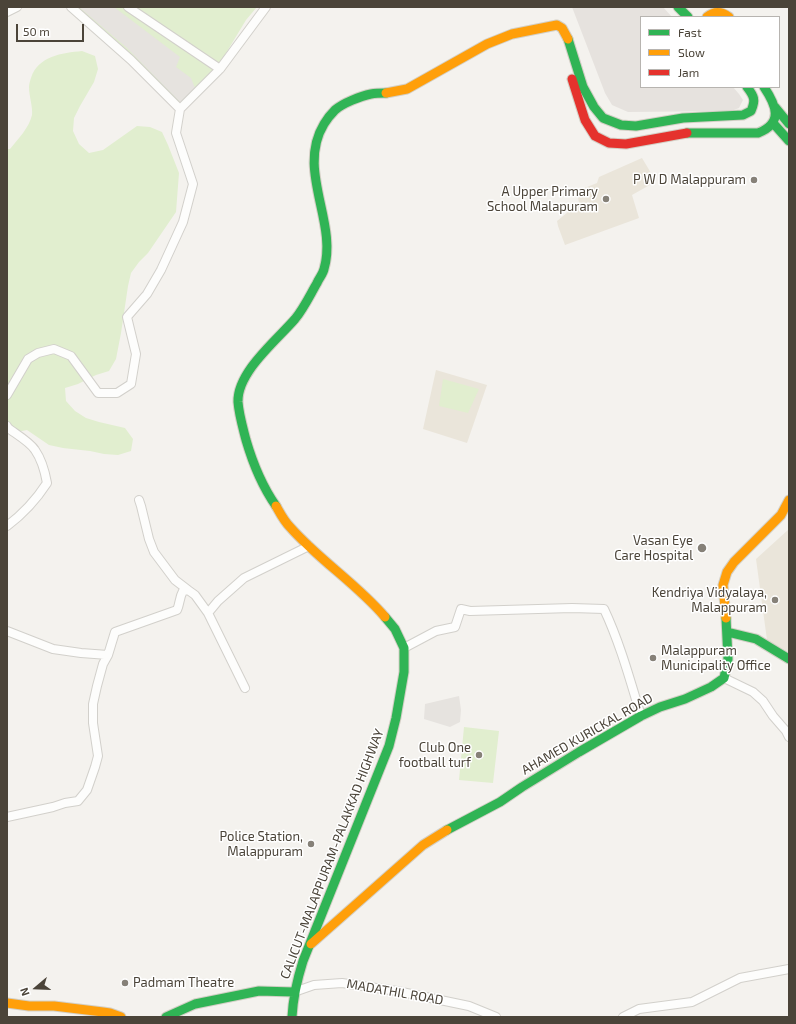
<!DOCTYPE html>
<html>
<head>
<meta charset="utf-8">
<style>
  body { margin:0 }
  #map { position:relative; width:796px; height:1024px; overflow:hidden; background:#f4f2ee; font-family:"Exo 2",sans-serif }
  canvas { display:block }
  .frame { position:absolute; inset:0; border:8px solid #4b4439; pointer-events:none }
  .legend { position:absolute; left:640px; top:16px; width:140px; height:72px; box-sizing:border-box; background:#fff; border:1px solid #b7b4b0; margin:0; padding:5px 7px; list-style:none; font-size:12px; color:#4b4439 }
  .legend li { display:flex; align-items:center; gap:8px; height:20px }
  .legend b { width:20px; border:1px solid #b7b4b0 }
  .north { position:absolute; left:16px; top:968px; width:40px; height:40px; -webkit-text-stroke:3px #fff; paint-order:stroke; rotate:251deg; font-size:11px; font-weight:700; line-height:16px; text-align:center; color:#4b4439 }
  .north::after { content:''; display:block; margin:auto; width:14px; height:18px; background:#4b4439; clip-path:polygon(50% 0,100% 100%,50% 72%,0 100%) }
  .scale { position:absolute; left:16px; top:24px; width:68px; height:18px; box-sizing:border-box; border:2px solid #4b4439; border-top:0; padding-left:5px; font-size:12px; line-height:14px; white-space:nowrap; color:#4b4439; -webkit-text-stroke:3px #fff; paint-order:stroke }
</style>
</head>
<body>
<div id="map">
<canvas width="796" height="1024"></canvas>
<div class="frame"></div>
<ul class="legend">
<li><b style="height:5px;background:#30b455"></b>Fast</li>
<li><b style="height:5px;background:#ff9f0a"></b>Slow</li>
<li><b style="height:5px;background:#e5322d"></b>Jam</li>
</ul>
<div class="north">N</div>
<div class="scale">50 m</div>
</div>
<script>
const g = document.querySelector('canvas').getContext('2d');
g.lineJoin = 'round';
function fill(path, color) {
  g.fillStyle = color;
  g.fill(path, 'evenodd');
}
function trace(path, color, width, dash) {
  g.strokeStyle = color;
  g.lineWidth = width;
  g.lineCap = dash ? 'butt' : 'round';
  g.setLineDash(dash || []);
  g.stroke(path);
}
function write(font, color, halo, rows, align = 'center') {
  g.font = font + ' "Exo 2",sans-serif';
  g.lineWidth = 3;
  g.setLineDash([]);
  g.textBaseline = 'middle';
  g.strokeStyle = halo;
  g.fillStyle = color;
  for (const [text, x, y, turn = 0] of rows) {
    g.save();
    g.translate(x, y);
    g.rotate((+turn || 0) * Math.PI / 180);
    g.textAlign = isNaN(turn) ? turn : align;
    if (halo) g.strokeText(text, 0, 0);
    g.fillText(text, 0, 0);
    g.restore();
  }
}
fill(new Path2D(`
  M572 7H663L672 17H641V87H733L739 94 743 100 739 108 731 111 628 112 612 105 605 93Z`), '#e6e2de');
fill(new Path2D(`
  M642 158 651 173 655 182 632 195 639 218 565 245 558 226 557 221 579 203 577 191 597 183 599 177Z
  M436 370 487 385 467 443 423 429Z
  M789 529V652L767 640 756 559Z`), '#eae5da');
fill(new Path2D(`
  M77 7H257L246 20 217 68 180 106 134 59 103 29Z
  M82 51 95 56 98 69 94 82 80 106 74 118 73 131 79 144 89 153 103 150 137 126 150 127 162 132 168 145 179 173 176 212 148 253 139 262 131 273 128 286 121 333 116 359 109 371 96 375 78 384 65 388 66 401 75 411 86 418 99 422 125 428 133 439 131 451 118 455 104 454 90 451 63 448 49 445 27 430 7 434V149H10C18 139 29 128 32 115 33 107 29 96 29 87 29 84 30 81 31 78 38 56 62 53 82 51Z
  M443 379 479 389 468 413 439 406Z
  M464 727 499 731 493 783 459 780Z`), '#e1eecf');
fill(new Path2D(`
  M79 7H114L180 57 176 67 191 78 195 88 181 103 127 48Z
  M459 696 461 710 460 722 450 727 424 719 425 704Z`), '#e6e3df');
const street = new Path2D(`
  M71 7 131 60 180 109
  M128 7 220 69
  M7 12 17 7
  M180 109 220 69 266 7
  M7 395 28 359 38 353 54 349 71 356 98 393H117L131 384 136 354 127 317 147 294 161 270 183 222 193 184 176 133 180 109
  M7 426 8 428C16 434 30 442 35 450 42 460 45 472 47 483 36 500 23 514 7 526
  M139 500 141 506 149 539 154 552 175 580 188 590
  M208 613 245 688
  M7 631 53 649 81 653 108 655 115 632 177 610C180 604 179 598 183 591L188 590 195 595 208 613 218 601 244 578 309 546
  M404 648 436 631 455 627 461 609 470 611 572 608 604 609C620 643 630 680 641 716
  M724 678 753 692 763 701 773 716 786 731 789 737
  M7 817 53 807 65 803 78 801 87 790 95 767 98 756 93 723V704L97 686 103 664 108 655
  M294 992 314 985 342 983 397 991 469 1006 496 1017
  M623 1017 639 1009 692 1002 740 978 789 969`);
const fast = new Path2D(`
  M678 7 688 17
  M568 39 583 87 594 107 603 118 621 125 636 126 683 118 743 115 751 111C756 100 754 96 747 87
  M775 107 789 124
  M773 123 789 141
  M687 133H758C784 123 776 105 764 87
  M276 506C262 486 253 464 246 440 243 428 239 415 238 402 237 372 277 340 295 319 304 308 310 295 317 283 319 278 323 274 324 269 338 222 296 170 324 124 327 119 331 114 335 110 343 103 361 96 371 94 376 93 381 93 386 93
  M727 632 756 639 789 659
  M447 830 500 802 522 787 579 752 641 716 660 707 685 699 711 687 724 678 728 659 726 618
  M166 1017 195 1004 259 991 294 992
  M292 1017C293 997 297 980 303 961L389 746 396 718 404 672V648L395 629 385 617`);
const slow = new Path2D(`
  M707 17C714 11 721 11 729 17
  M386 93 407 89 487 44 512 34 557 25 562 28 568 39
  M276 506C280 513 284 521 290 527 319 560 357 584 385 617
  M726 618 723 585 727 572 734 562 781 515 789 500
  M311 944 423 845 447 830
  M7 1003 29 1006H54L103 1012 110 1013 121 1017`);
const jam = new Path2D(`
  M572 79 585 120 595 136 609 143 626 144 687 133`);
trace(street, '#d2d0cb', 10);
trace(fast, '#d3cfc5', 11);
trace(slow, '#d3cfc5', 11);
trace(jam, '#d3cfc5', 11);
trace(street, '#fdfdfc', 8);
trace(fast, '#30b455', 9);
trace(slow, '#ff9f0a', 9);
trace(jam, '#e5322d', 9);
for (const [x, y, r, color] of [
  [754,180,4,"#868178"],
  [606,199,4,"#868178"],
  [702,548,5,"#868178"],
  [775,600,4,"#868178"],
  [653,658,4,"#868178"],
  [479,755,4,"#868178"],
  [311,844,4,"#868178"],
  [125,983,4,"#868178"]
]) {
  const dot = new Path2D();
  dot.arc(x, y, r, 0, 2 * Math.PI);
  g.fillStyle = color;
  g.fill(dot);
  trace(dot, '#fff', 1.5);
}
write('13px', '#4b4439', '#fff', [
  ["P W D Malappuram",746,180],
  ["A Upper Primary",598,192],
  ["School Malapuram",598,207],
  ["Vasan Eye",693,541],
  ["Care Hospital",693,556],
  ["Kendriya Vidyalaya,",767,593],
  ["Malappuram",767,608],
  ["Malappuram",661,651,"left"],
  ["Municipality Office",661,666,"left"],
  ["Club One",471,748],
  ["football turf",471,763],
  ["Police Station,",303,837],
  ["Malappuram",303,852],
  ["Padmam Theatre",133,983,"left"]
], 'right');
write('13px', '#4b4439', '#fff', [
  ["AHAMED KURICKAL ROAD",587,734,-30],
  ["CALICUT-MALAPPURAM-PALAKKAD HIGHWAY",332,854,-69],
  ["MADATHIL ROAD",395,992,10]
]);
</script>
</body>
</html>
